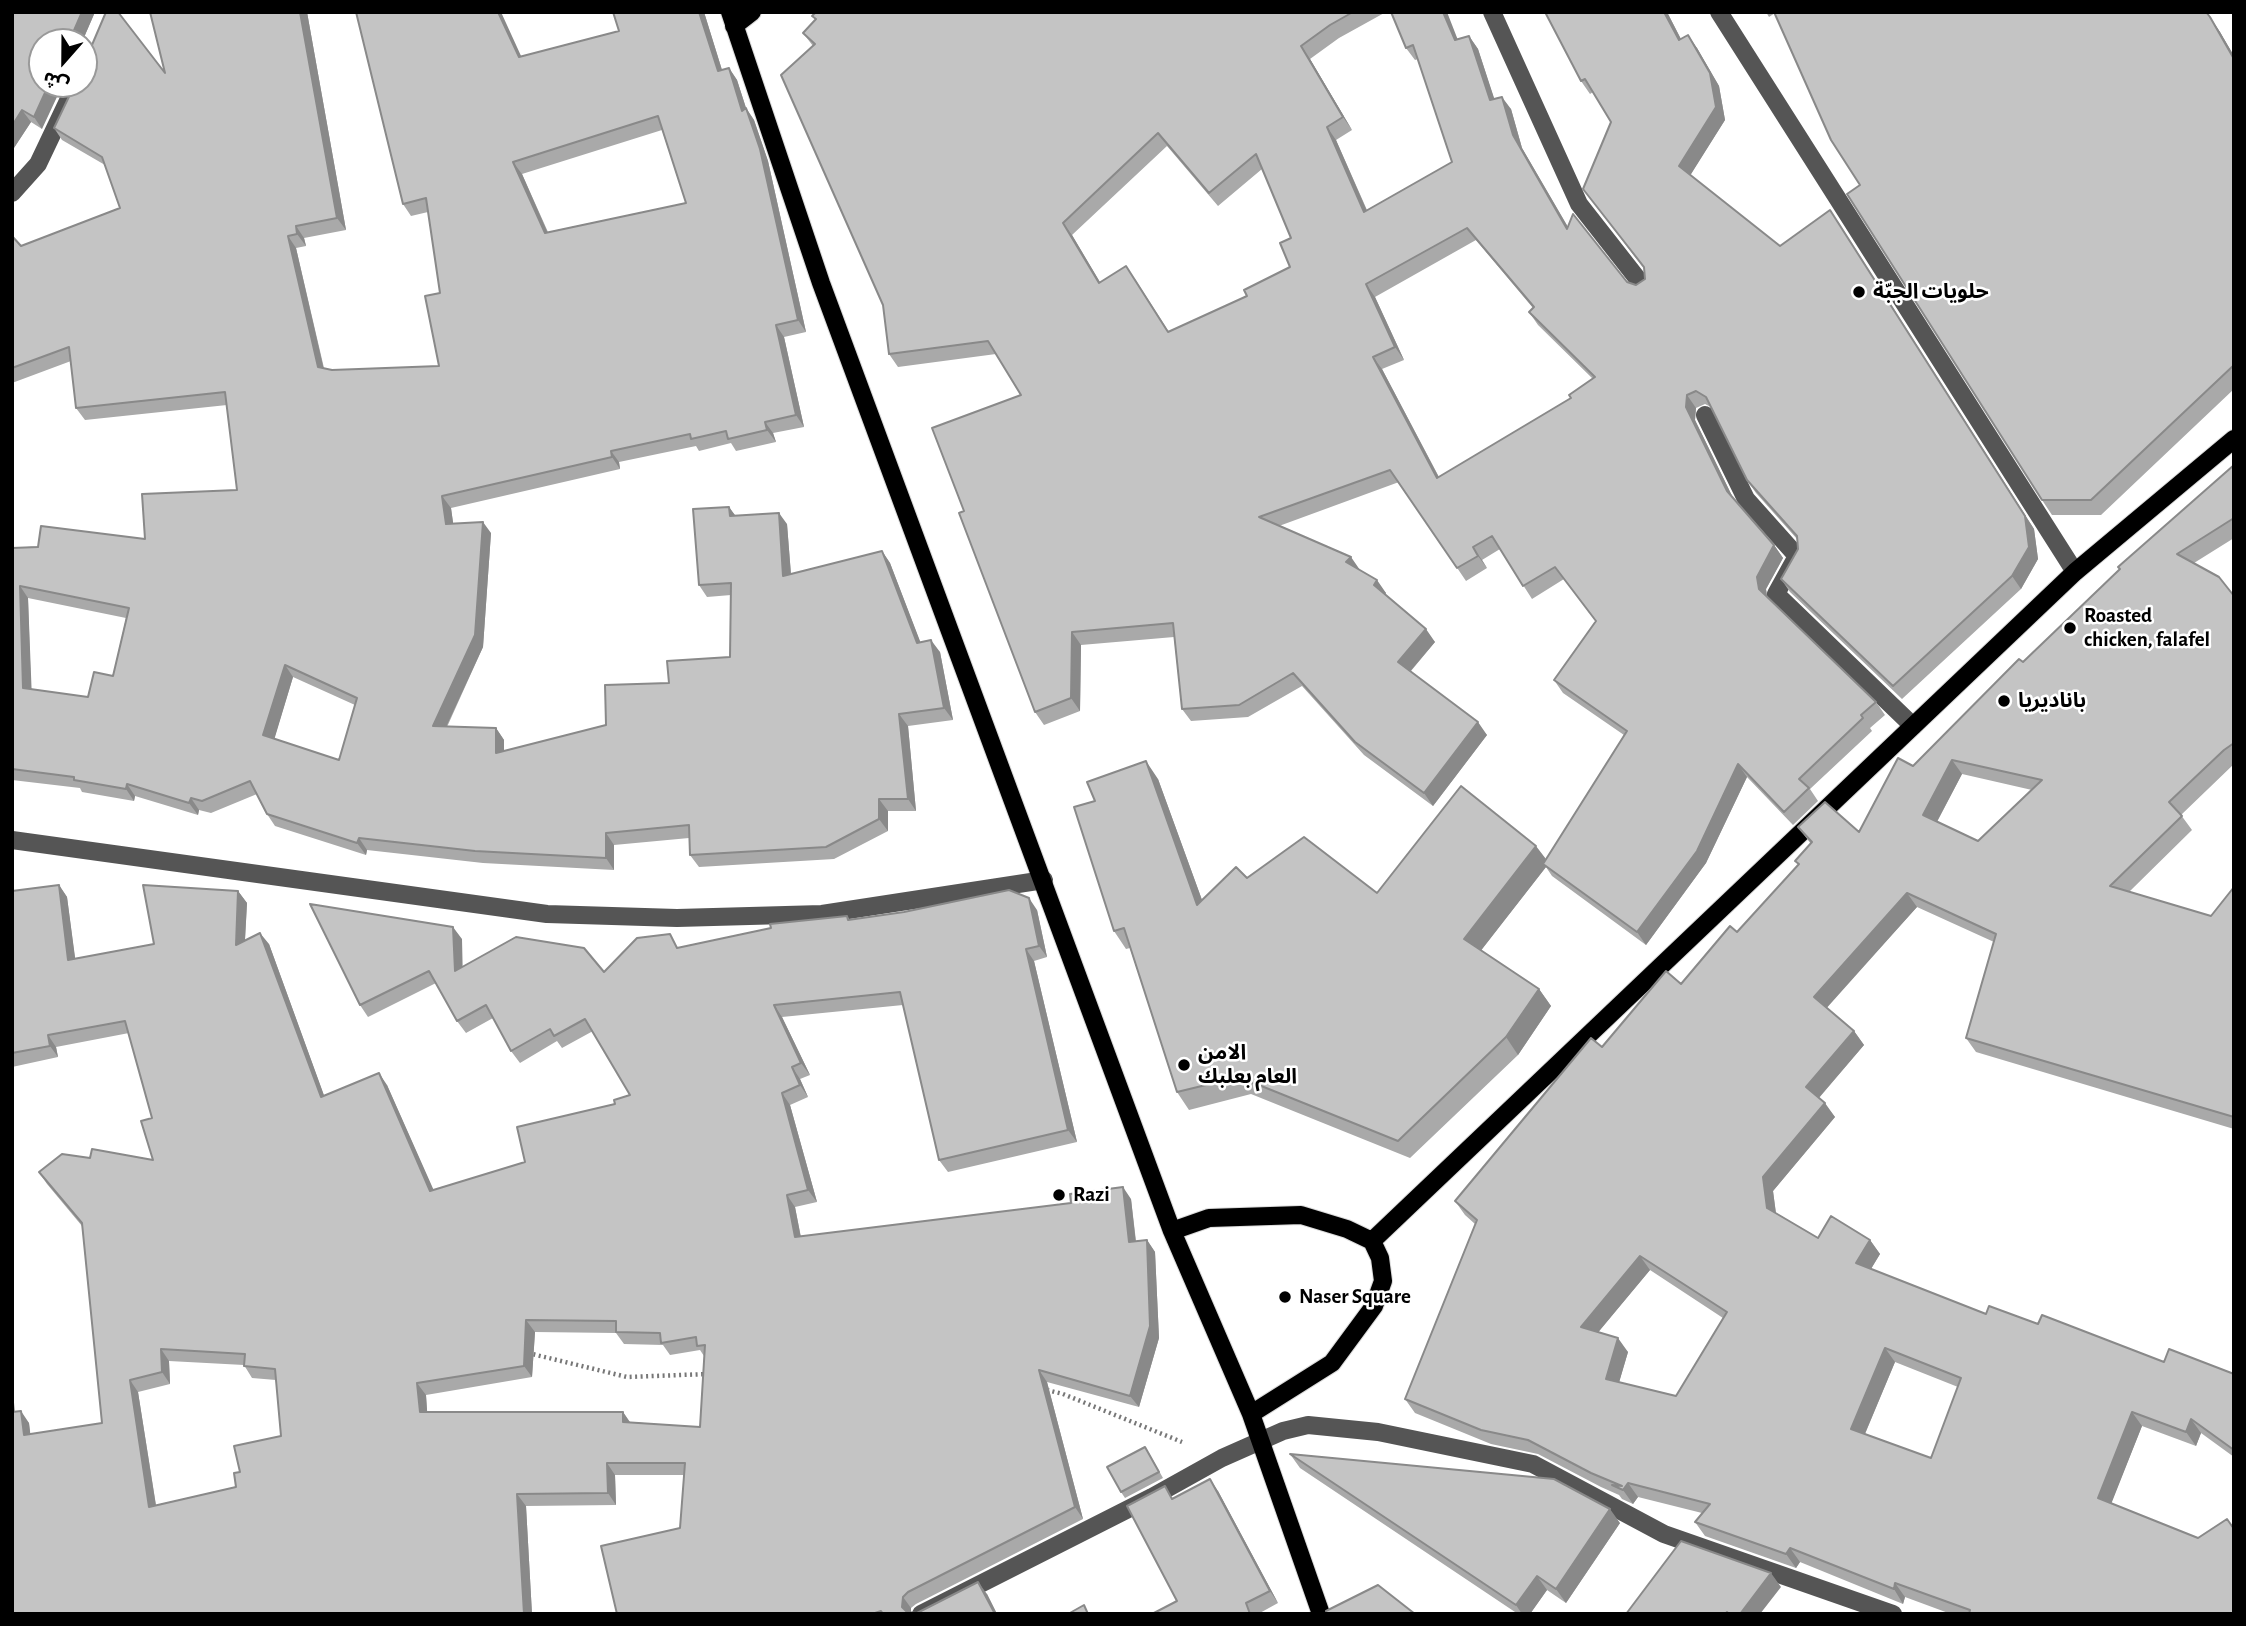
<!DOCTYPE html>
<html>
<head>
<meta charset="utf-8">
<style>
  body { margin:0 }
  #map { position:relative; width:2246px; height:1626px; overflow:hidden; background:#fff; font-family:"Alegreya Sans","Noto Sans Arabic",sans-serif }
  canvas { display:block }
  .frame { position:absolute; inset:0; border:14px solid #000; pointer-events:none }
  .north { position:absolute; left:28px; top:28px; width:70px; height:70px; box-sizing:border-box; background:#fff; border:2px solid #999; border-radius:50%; rotate:201deg; font-size:19px; font-weight:700; line-height:28px; text-align:center; color:#000 }
  .north::after { content:''; display:block; margin:auto; width:24px; height:32px; background:#000; clip-path:polygon(50% 0,100% 100%,50% 72%,0 100%) }
</style>
</head>
<body>
<div id="map">
<canvas width="2246" height="1626"></canvas>
<div class="frame"></div>
<div class="north">ش</div>
</div>
<script>
const g = document.querySelector('canvas').getContext('2d');
g.lineJoin = 'round';
function trace(path, color, width, dash) {
  g.strokeStyle = color;
  g.lineWidth = width;
  g.lineCap = dash ? 'butt' : 'round';
  g.setLineDash(dash || []);
  g.stroke(path);
}
function fill(path, color) {
  g.fillStyle = color;
  g.fill(path, 'evenodd');
}
function write(font, color, halo, rows, align = 'center') {
  g.font = font + ' "Alegreya Sans","Noto Sans Arabic",sans-serif';
  g.lineWidth = 5;
  g.setLineDash([]);
  g.textBaseline = 'middle';
  g.strokeStyle = halo;
  g.fillStyle = color;
  for (const [text, x, y, turn = 0] of rows) {
    g.save();
    g.translate(x, y);
    g.rotate((+turn || 0) * Math.PI / 180);
    g.textAlign = isNaN(turn) ? turn : align;
    if (halo) g.strokeText(text, 0, 0);
    g.fillText(text, 0, 0);
    g.restore();
  }
}
const major = new Path2D(`
  M730 12 821 283 1172 1231 1251 1414 1321 1614
  M734 26 752 12
  M1172 1231 1209 1218 1301 1215 1347 1229 1372 1241 1380 1258 1383 1281 1374 1306 1332 1363 1251 1414
  M1372 1241 2075 572 2234 439`);
trace(major, '#dbdbdb', 20);
trace(new Path2D(`
  M528 1353 627 1377 708 1374
  M1047 1390 1063 1394 1182 1442`), '#777', 4.5, [2, 3.5]);
trace(new Path2D(`
  M1492 12 1579 204 1644 287
  M1719 12 2075 572
  M12 193 38 164 76 84
  M1705 415 1746 499 1797 556 1776 594 1913 726
  M12 840 547 914 677 918 822 914 1044 880
  M921 1614 1152 1497 1222 1458 1283 1431 1308 1425 1378 1432 1533 1464 1664 1534 1893 1614`), '#555', 18);
trace(major, '#000', 18);
fill(new Path2D(`
  M12 12H95L82 42H42V129L31 122 12 151Z
  M150 12H307L346 230 304 238 306 246 296 248 324 368 332 370 439 366 440 293 428 212 411 216 403 204 521 57 704 12 722 70 729 68 737 80 746 108 754 120 768 161 806 332 784 337 804 427 773 433 776 442 736 451 731 443 699 451 696 446 619 462 620 469 451 508 453 523 491 533 483 647 447 727 496 728 504 740V751L606 725 669 683 730 657 731 595 707 597 699 585 729 507 735 516 787 524 791 574 882 551 890 563 920 642 940 652 953 720 908 726 916 811H888V831L834 859 699 867 690 855 689 838 614 845V870L483 863 367 850 366 855 275 826 267 814 257 794 211 813 199 810 198 815 135 796 134 801 82 792 80 788 12 780V548L145 539 237 490 227 405 85 420 76 408 71 361 12 383V236L21 246 120 208 105 165 62 140 54 128 165 73ZM662 130 686 203 548 232 522 174ZM28 598 126 618 113 676 88 697 31 690ZM293 677 355 705 339 760 274 739Z
  M816 12H1386L1339 38 1310 59 1352 130 1336 140 1367 210 1452 162 1418 59 1415 60 1406 48 1391 12 1458 39 1469 36 1478 49 1494 99 1511 109 1522 148 1568 227 1627 282 1636 285 1645 279 1644 269 1583 189 1611 122 1593 92 1590 94 1581 81 1545 12H1667L1681 39 1697 48 1719 86 1725 120 1690 175 1780 246 1839 223 2034 529 2038 559 2021 589 1902 699 1790 592 1781 579 1798 549 1797 539 1756 493 1747 480 1711 407 1705 404 1696 408 1695 420 1733 498 1774 545 1783 558 1766 589 1767 597 1876 702 1885 715 1870 728 1872 731 1810 789 1818 801 1793 825 1747 777 1706 863 1646 945 1552 876 1546 867 1481 950 1539 989 1551 1006 1518 1055 1410 1158 1251 1094 1189 1110 1177 1092 1130 948 1126 949 1114 931 1095 801 1158 779 1202 900 1247 878 1377 893 1546 859 1624 735 1563 693 1554 680 1596 621 1564 579 1532 599 1500 549 1482 560 1487 568 1466 581 1399 482 1279 526 1360 570 1386 593 1385 594 1435 642 1411 671 1487 735 1433 806 1364 755 1302 686 1248 717 1191 721 1182 709 1174 637 1081 645 1080 711 1044 725 1035 712 964 511 1021 395 996 354 898 367 889 354 883 305 813 46 803 33 816 20 812 16ZM1167 146 1218 206 1262 169 1291 238 1290 267 1247 296 1169 332 1135 279 1100 282 1072 235ZM1476 240 1533 308 1529 312 1538 325 1593 379 1571 398 1439 477 1382 369 1404 360 1375 297Z
  M1766 12H2206L2220 32 2234 56V389L2101 515H2052L2042 500 1860 185 1775 13 1769 17Z
  M2234 465V538L2194 563 2234 596V764L2181 815 2192 830 2129 892 2211 916 2234 887V1129L1976 1052 1966 1038 1994 942 1917 907 1826 1007 1854 1031 1864 1045 1819 1098 1835 1117 1773 1191 1776 1213 1818 1238 1870 1240 1880 1254 1871 1269 1986 1314 2038 1324 2164 1362 2234 1374V1457L2201 1433 2196 1446 2142 1426 2111 1503 2234 1614H1951L1905 1597 1903 1604 1800 1562 1796 1568 1705 1536 1695 1522 1702 1513 1638 1497 1633 1504 1622 1499 1619 1495 1601 1487 1538 1454 1491 1444 1415 1413 1405 1399 1475 1224 1465 1215 1455 1201 1602 1047 1681 984 1737 932 1798 865 1795 861 1811 844 1798 827 1859 832 1913 766ZM1962 774 2032 790 1978 841 1937 822ZM1650 1270 1723 1318 1676 1396 1619 1382 1628 1352 1598 1332ZM1895 1362 1958 1387 1931 1458 1865 1434Z
  M59 885 67 897 75 959 154 944 238 891 247 903 245 940 269 944 324 1096 387 1085 433 1190 525 1162 630 1095 593 1031 562 1048 557 1041 520 1063 511 1051 493 1018 466 1033 457 1021 436 983 368 1017 360 1005 462 939V967L604 972 679 948 847 916 850 920 1037 910 1047 957 1034 961 1077 1142 948 1172 939 1160 903 1005 782 1017 810 1075 800 1079 808 1097 790 1105 817 1202 795 1207 801 1237 1131 1199 1136 1241 1147 1240 1155 1252 1159 1338 1139 1407 1047 1382 1083 1519 916 1604 911 1608V1612L917 1613 987 1594 997 1614H613H617L680 1528 684 1475H615L616 1505 526 1506 532 1614H12L15 1411 29 1423 30 1434 102 1423 82 1226 47 1184 39 1172 90 1158 153 1160 152 1118 129 1033 56 1047 58 1057 12 1067V891ZM535 1332 616 1333 624 1344 663 1345 670 1355 700 1350 704 1356 700 1427 630 1422 623 1412H427L426 1395 532 1377ZM169 1361 244 1365 252 1378 276 1380 281 1436 240 1472 236 1487 156 1505 138 1392 170 1384Z
  M1149 1453 1163 1478 1125 1498 1121 1492Z
  M1290 1454 1620 1523 1566 1603 1547 1590 1530 1614H1518L1300 1468Z
  M1218 1491 1278 1603 1258 1614H1152L1177 1601 1173 1498Z`), '#a9a9a9');
fill(new Path2D(`
  M82 12H95L82 42H69Z
  M300 12H307L346 230 337 218Z
  M498 12H501L527 69 519 57Z
  M699 12H704L726 83 718 71Z
  M1443 12H1447L1463 53 1455 40Z
  M1664 12H1667L1688 53 1679 40Z
  M2210 17 2220 32 2234 56V59Z
  M1688 35 1697 48 1719 86 1725 120 1688 179 1679 166Z
  M1469 36 1478 49 1499 113 1490 100Z
  M1301 46 1310 59 1352 130 1343 117Z
  M729 68 737 80 746 108 754 120 768 161 806 332 798 320 742 111Z
  M49 84H63L42 129 34 117Z
  M1502 97 1511 109 1522 148 1576 241 1567 229 1513 135Z
  M22 110 31 122 12 151V126Z
  M1327 127 1336 140 1373 225 1364 212Z
  M513 162 522 174 553 245 545 233Z
  M1830 210 2034 529 2038 559 2021 589 2012 576Z
  M1063 223 1072 235 1108 296 1099 283Z
  M296 226 304 238 306 246 297 234Z
  M288 236 296 248 326 379 318 367Z
  M1366 284 1375 297 1404 360 1395 347Z
  M776 325 784 337 804 427 796 415Z
  M1373 357 1382 369 1446 491 1437 478Z
  M1687 395 1696 408 1695 420 1736 504 1727 491 1686 407Z
  M765 422 773 433 776 442 767 430Z
  M611 451 619 462 620 469 612 457Z
  M442 496 451 508 455 536 446 524Z
  M729 507 738 519 730 516Z
  M779 513 787 524 792 588 783 576Z
  M483 522 491 533 483 647 441 738 433 726Z
  M1774 545 1783 558 1766 589 1768 602 1759 589 1757 577Z
  M1473 547 1482 560 1487 568 1478 556Z
  M882 551 890 563 925 654 917 643Z
  M1351 557 1360 570 1346 562Z
  M1377 580 1386 593 1383 598 1374 585Z
  M20 586 28 598 32 700 23 688Z
  M1426 629 1435 642 1407 675 1398 662Z
  M1072 632 1081 645 1080 711 1071 698Z
  M931 640 940 652 953 720 944 708Z
  M285 665 293 677 272 747 263 735Z
  M899 714 908 726 916 811 908 799Z
  M1478 722 1487 735 1433 806 1424 793Z
  M496 728 504 740V765L496 753Z
  M1952 760 1962 774 1933 829 1923 815Z
  M1146 761 1158 779 1210 922 1197 905Z
  M1738 764 1747 777 1706 863 1646 945 1637 932Z
  M127 784 135 796 134 801 126 789Z
  M191 798 199 810 198 815 189 803Z
  M879 799 888 811V831L879 819Z
  M606 833 614 845V870L606 858Z
  M359 838 367 850 366 855 357 843Z
  M1536 846 1549 863 1543 864 1546 867 1476 957 1464 939Z
  M59 885 67 897 77 972 68 960Z
  M238 891 247 903 244 957 236 945Z
  M1907 893 1917 907 1824 1011 1814 997Z
  M1029 898 1037 910 1047 957 1039 946Z
  M453 927 462 939 463 983 455 971Z
  M260 933 269 944 329 1109 321 1097Z
  M1026 949 1034 961 1077 1142 1068 1130Z
  M1539 989 1551 1006 1518 1055 1506 1037Z
  M774 1005 782 1017 810 1075 801 1063Z
  M1854 1031 1864 1045 1816 1101 1806 1087Z
  M48 1035 56 1047 58 1057 50 1046Z
  M792 1067 800 1079 808 1097 800 1085Z
  M379 1073 387 1085 439 1202 430 1191Z
  M782 1093 790 1105 817 1202 808 1190Z
  M1825 1103 1835 1117 1773 1191 1777 1222 1767 1208 1763 1177Z
  M1123 1187 1131 1199 1137 1253 1129 1242Z
  M787 1195 795 1207 803 1249 795 1237Z
  M1147 1240 1155 1252 1159 1338 1139 1407 1130 1396Z
  M1870 1240 1880 1254 1866 1277 1856 1263Z
  M1640 1256 1650 1270 1591 1341 1581 1327Z
  M526 1320 535 1332 532 1377 524 1366Z
  M1618 1338 1628 1352 1616 1393 1606 1379Z
  M1885 1348 1895 1362 1861 1443 1851 1429Z
  M161 1349 169 1361 170 1384 162 1372Z
  M1039 1370 1047 1382 1083 1519 1075 1507Z
  M130 1380 138 1392 158 1519 149 1507Z
  M12 1381 16 1424 12 1418Z
  M417 1383 426 1395 428 1424 420 1412Z
  M21 1411 29 1423 32 1447 24 1435Z
  M623 1412 631 1424 623 1422Z
  M2132 1412 2142 1426 2108 1512 2098 1498Z
  M2191 1419 2201 1433 2196 1446 2186 1432Z
  M607 1463 615 1475 616 1505 608 1493Z
  M1210 1479 1218 1491 1278 1603 1270 1591Z
  M1628 1483 1638 1497 1633 1504 1623 1490Z
  M517 1494 526 1506 532 1614H524Z
  M1610 1509 1620 1523 1566 1603 1556 1589Z
  M1790 1548 1800 1562 1796 1568 1786 1554Z
  M1771 1573 1781 1587 1760 1614H1740Z
  M1537 1576 1547 1590 1530 1614H1522L1516 1605Z
  M978 1582 987 1594 997 1614H995Z
  M1895 1583 1905 1597 1903 1604 1894 1589Z
  M903 1597 911 1608V1614H907L902 1607Z`), '#898989');
const building = new Path2D(`
  M12 12H82L69 42H42V84H49L34 117 22 110 12 126Z
  M106 12H118L165 73 150 12H300L337 218 296 226 297 234 288 236 318 367 332 370 439 366 425 296 440 293 426 198 403 204 356 12H498L519 57 619 31 613 12H699L718 71 729 68 742 111 746 108 760 149 798 320 776 325 796 415 765 422 767 430 728 439 726 431 691 439 690 434 611 451 612 457 442 496 446 524 483 522 475 635 433 726 496 728V753L606 725 605 685 669 683 667 661 730 657 731 583 699 585 693 509 729 507 730 516 779 513 783 576 882 551 917 643 931 640 944 708 899 714 908 799H879V819L826 847 690 855 689 825 606 833V858L475 851 359 838 357 843 267 814 250 781 202 801 191 798 189 803 127 784 126 789 74 780V777L12 769V548L38 547 41 526 145 539 142 494 237 490 225 392 76 408 69 347 12 368V236L21 246 120 208 102 157 54 128 75 84H84V60L86 59ZM658 116 686 203 545 233 513 162ZM20 586 129 608 113 676 94 672 88 697 23 688ZM285 665 357 698 339 760 263 735Z
  M816 12H1353L1330 25 1301 46 1343 117 1327 127 1364 212 1452 162 1413 45 1406 48 1391 12H1443L1455 40 1469 36 1490 100 1502 97 1513 135 1567 229 1573 214 1627 282 1636 285 1645 279 1644 267 1583 189 1611 122 1585 79 1581 81 1545 12H1664L1679 40 1688 35 1710 73 1716 107 1679 166 1780 246 1830 210 2025 516 2029 547 2012 576 1893 686 1781 579 1798 549 1797 536 1747 480 1706 397 1696 391 1687 395 1686 407 1727 491 1774 545 1757 577 1759 589 1876 702 1861 715 1863 718 1799 779 1809 788 1784 812 1738 764 1697 851 1637 932 1543 864 1627 731 1554 680 1596 621 1555 567 1523 586 1492 536 1473 547 1478 556 1457 568 1390 470 1259 517 1351 557 1346 562 1377 580 1374 585 1426 629 1398 662 1478 722 1424 793 1355 742 1293 673 1239 705 1182 709 1173 623 1072 632 1071 698 1035 712 959 513 964 511 932 428 1021 395 988 341 889 354 883 305 781 75 815 44 803 33 816 19 812 16ZM1158 133 1209 193 1256 154 1291 238 1280 243 1290 267 1244 290 1247 296 1168 332 1126 266 1099 283 1063 223ZM1467 228 1534 307 1529 312 1595 377 1569 395 1571 398 1437 478 1373 357 1395 347 1366 284Z
  M1774 12H2206L2210 17 2234 59V365L2091 500H2042L1847 194 1860 185 1831 140Z
  M2234 465V518L2177 554 2219 577 2234 596V743L2224 750 2169 802 2182 816 2110 886 2211 916 2234 887V1117L1966 1038 1996 934 1907 893 1814 997 1854 1031 1806 1087 1825 1103 1763 1177 1767 1208 1818 1238 1831 1216 1870 1240 1856 1263 1986 1314 1989 1306 2038 1324 2042 1315 2164 1362 2169 1349 2234 1374V1450L2191 1419 2186 1432 2132 1412 2098 1498 2198 1538 2227 1519 2234 1529V1614H1969L1970 1610 1895 1583 1894 1589 1790 1548 1786 1554 1695 1522 1710 1504 1628 1483 1623 1490 1612 1485 1622 1486 1591 1473 1528 1440 1481 1430 1405 1399 1477 1220 1455 1201 1591 1038 1602 1047 1666 971 1681 984 1730 926 1737 932 1799 864 1795 861 1812 842 1798 827 1825 802 1859 832 1898 758 1913 766 2019 659 2023 662 2120 569 2118 567ZM1952 760 2042 780 1978 841 1923 815ZM1640 1256 1727 1312 1676 1396 1606 1379 1618 1338 1581 1327ZM1885 1348 1961 1378 1931 1458 1851 1429Z
  M1146 761 1197 905 1236 867 1247 878 1304 837 1377 893 1461 786 1536 846 1464 939 1539 989 1506 1037 1398 1141 1239 1077 1177 1092 1124 928 1114 931 1074 807 1095 801 1087 782Z
  M59 885 68 960 154 944 143 885 238 891 236 945 260 933 321 1097 379 1073 430 1191 525 1162 517 1127 615 1104 614 1100 630 1095 585 1019 554 1036 550 1029 511 1051 486 1005 457 1021 429 971 360 1005 310 904 453 927 455 971 516 937 584 948 604 972 637 938 670 934 677 948 771 928 770 924 847 916 848 920 904 912 1009 890 1029 898 1039 946 1026 949 1068 1130 939 1160 900 992 774 1005 801 1063 792 1067 800 1085 782 1093 808 1190 787 1195 795 1237 1071 1203 1070 1194 1123 1187 1129 1242 1147 1240 1150 1326 1130 1396 1039 1370 1075 1507 908 1592 903 1597 902 1607 907 1612 917 1613 978 1582 995 1614H883L881 1611 872 1614H613H617L601 1546 680 1528 685 1463H607L608 1493 517 1494 524 1614H12V1412L21 1411 24 1435 102 1423 82 1223 39 1172 62 1154 90 1158 92 1149 153 1160 141 1121 152 1118 125 1021 48 1035 50 1046 12 1053V891ZM526 1320 616 1321V1332L660 1333 661 1343 696 1337 697 1346 705 1345 700 1427 623 1422V1412H420L417 1383 524 1366ZM161 1349 245 1354 244 1366 275 1369 281 1436 234 1446 240 1472 234 1473 236 1487 149 1507 130 1380 162 1372Z
  M1145 1447 1159 1472 1121 1492 1107 1467Z
  M1290 1454 1554 1479 1610 1509 1556 1589 1537 1576 1516 1605Z
  M1210 1479 1270 1591 1246 1603 1250 1614H1152L1177 1601 1127 1506 1165 1486 1172 1499Z
  M1681 1541 1771 1573 1740 1614H1729L1727 1612 1725 1614H1626Z
  M1378 1585 1415 1614H1327L1326 1611Z
  M1084 1605 1088 1614H1068Z`);
fill(building, '#c4c4c4');
trace(building, '#898989', 2);
for (const [x, y, r, color] of [
  [1859,292,7,"#000"],
  [2070,628,7,"#000"],
  [2004,701,7,"#000"],
  [1184,1065,7,"#000"],
  [1059,1195,7,"#000"],
  [1285,1297,7,"#000"]
]) {
  const dot = new Path2D();
  dot.arc(x, y, r, 0, 2 * Math.PI);
  g.fillStyle = color;
  g.fill(dot);
  trace(dot, '#fff', 2.5);
}
write('bold 21px', '#000', '#fff', [
  ["حلويات الجبّة",1873,292],
  ["Roasted",2084,616],
  ["chicken, falafel",2084,640],
  ["باناديريا",2018,701],
  ["الامن",1198,1053],
  ["العام بعلبك",1198,1077],
  ["Razi",1073,1195],
  ["Naser Square",1299,1297]
], 'left');
</script>
</body>
</html>
